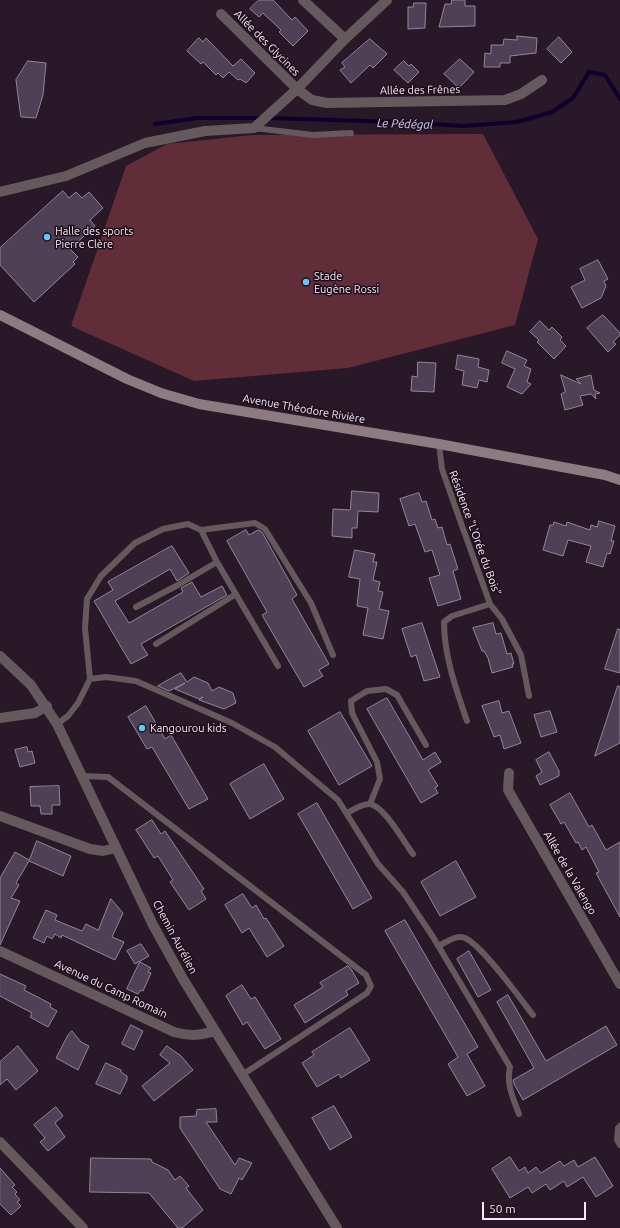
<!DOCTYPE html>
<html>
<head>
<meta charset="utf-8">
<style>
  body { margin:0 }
  #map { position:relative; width:620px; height:1228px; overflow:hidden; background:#291827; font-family:Ubuntu,sans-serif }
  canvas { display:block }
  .scale { position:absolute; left:482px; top:1202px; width:104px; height:18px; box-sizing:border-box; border:2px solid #f6eaf4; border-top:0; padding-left:5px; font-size:12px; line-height:14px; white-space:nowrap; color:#f6eaf4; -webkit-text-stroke:3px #1f0f1d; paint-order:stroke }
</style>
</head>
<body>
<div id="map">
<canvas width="620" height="1228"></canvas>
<div class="scale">50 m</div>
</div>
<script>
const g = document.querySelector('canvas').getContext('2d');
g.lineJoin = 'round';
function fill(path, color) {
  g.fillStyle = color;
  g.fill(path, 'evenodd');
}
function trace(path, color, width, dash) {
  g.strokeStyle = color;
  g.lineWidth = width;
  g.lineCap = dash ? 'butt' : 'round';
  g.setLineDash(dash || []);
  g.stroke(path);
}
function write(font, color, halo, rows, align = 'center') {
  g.font = font + ' Ubuntu,sans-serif';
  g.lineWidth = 3;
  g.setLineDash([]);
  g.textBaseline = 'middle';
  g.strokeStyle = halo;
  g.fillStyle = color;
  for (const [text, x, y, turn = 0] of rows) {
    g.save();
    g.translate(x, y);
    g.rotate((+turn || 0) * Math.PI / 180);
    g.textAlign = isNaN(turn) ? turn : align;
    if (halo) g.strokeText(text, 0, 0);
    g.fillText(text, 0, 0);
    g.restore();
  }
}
fill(new Path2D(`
  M483 134 538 239 515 325 348 368 194 381 71 326 126 166 167 144 252 135Z`), '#612d38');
trace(new Path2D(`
  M269 118 399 122 463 126 517 122 552 112 573 98 589 72 605 75 620 99
  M155 124 197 118H262`), '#0e002a', 4);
const building = new Path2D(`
  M259 0H273L292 20 295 17 308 31 293 46 279 32 281 30 263 13 259 17 250 9Z
  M452 0H465V6H475V26L439 27 445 4H451Z
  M414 3H426L425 28 408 29V7H413Z
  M517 36 537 38 536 53 510 56V63H500V67H484L485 53 491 54V45H503L504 39 517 40Z
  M559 37 572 52 561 63 547 49Z
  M199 38 203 42 206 38 233 66 241 59 255 73 246 83 240 79 238 80 229 72 223 78 218 73 216 75 203 62 201 64 187 51Z
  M370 39 387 54 373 68 370 65 351 83 340 70 345 67 342 63Z
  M460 59 474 72 459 88 444 74Z
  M28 61 46 63 43 95 36 118 21 117 20 111 16 80Z
  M404 61 409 66 411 64 419 72 408 83 394 70Z
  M63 191 69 198 76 192 82 198 89 192 103 208 90 220 95 226 70 249 78 257 73 262 75 264 34 302 0 265V248Z
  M598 260 608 279 604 281 606 286 601 298 582 308 571 287 585 280 580 269Z
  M603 315 620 333V335L613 342 616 344 608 352 587 328Z
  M540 321 549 330 552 327 562 337 560 340 566 346 554 359 537 342 539 340 530 332Z
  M507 351 527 360 524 366 531 369 527 382 531 384 522 394 507 387 515 369 502 363Z
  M458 355 479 359 478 367 489 370 487 382 479 380 477 388 462 385 464 371 456 369Z
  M418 362 436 363 434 392 411 391 412 376 417 377Z
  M561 375 581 384 576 379 591 375 594 390 600 393 595 394 596 399 591 394 580 396 583 405 565 410 561 394 565 392Z
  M352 491 379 493 378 512 358 511 357 528H352V538L332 536 333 509 350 510Z
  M419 493 422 502 426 501 432 520 435 519 438 528 442 527 447 545 450 544 458 569 453 571 461 599 438 606 429 578 440 575 432 550 425 552 415 524 409 526 400 499Z
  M599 521 615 526 611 541H614L610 554 607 553 603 567 586 562 591 546 568 540 563 556 543 550 550 525H553L554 522 566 526 567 522 590 530 591 525 597 527Z
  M246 530 249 535 258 530 262 532 297 595 292 599 329 664 319 670 323 676 304 687 262 615 267 612 227 541Z
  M172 546 189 573 177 581 170 569 115 601 129 623 183 592 181 588 192 582 201 597 222 586 227 595 141 644 148 655 131 664 94 601 113 590 108 582Z
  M355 550 375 554 373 562H377L373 580 380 582 378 591 383 592 379 609 389 611 383 639 363 635 368 608 357 606 360 579 349 577Z
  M422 623 440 677 424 681 416 655 411 657 402 629Z
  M493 623 496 634 501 633 507 654 511 653 514 664H512L513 667 492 673 488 658 484 651H482L473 628Z
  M618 629 620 630V673L605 669Z
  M181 673 187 682 194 677 208 683 212 691 219 687 233 693 236 703 224 709 199 700 203 697 199 699 175 689 185 683 169 691 158 686Z
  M618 686 620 687V743L595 756Z
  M387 698 423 760 435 752 441 762 428 770 438 786 435 788 438 793 421 803 367 709Z
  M499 701 502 713 509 711 521 743 504 749 500 735 494 737 482 706Z
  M146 706 165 739 171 735 208 799 189 809 152 747 147 749 128 717Z
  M550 711 557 732 541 737 534 715Z
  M340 712 372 766 339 785 308 731Z
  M27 747 28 752 32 751 35 763 20 767 15 750Z
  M549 752 559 771V776L540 785 536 776 542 772 536 760Z
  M264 764 284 799 250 819 230 784Z
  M59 786 60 805H52V814H41L40 806H31L30 787Z
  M570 793 589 827 592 825 606 850 620 842V917L596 873 599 872 586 847 582 850 578 842 576 843 564 822 561 824 550 805Z
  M317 803 372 898 353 909 298 814Z
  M152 820 161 834 165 831 204 889 201 891 206 899 189 910 170 882 173 880 158 856 154 858 136 830Z
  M37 841 71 856 63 876 29 861 16 883 19 885 11 898 20 901 0 945V878L15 852 29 860Z
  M456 861 476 897 440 916 421 882Z
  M243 894 252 908 256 905 264 919 266 918 284 946 267 957 249 928 242 933 225 905Z
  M111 899 123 913 112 937 124 942 115 960 62 935 61 938 55 934 52 939 47 936 44 943 33 938 46 910 57 915 55 920 82 931 86 924 98 930Z
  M405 920 478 1047 467 1054 485 1086 467 1096 448 1064 458 1057 385 931Z
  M141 944 149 956 135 964 127 951Z
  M469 951 491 990 478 997 457 959Z
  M140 962 151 968 148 972 151 973 143 991 141 990 138 994 127 989Z
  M348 966 351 969 359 983 346 991 348 995 305 1023 294 1005 323 987 320 983Z
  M0 974 26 986 24 990 51 1004 50 1007 57 1011 48 1027 30 1017 32 1013 0 996Z
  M242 985 251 999 255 997 281 1039 265 1049 247 1022 243 1025 226 996Z
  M508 995 546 1061 606 1026 617 1045 523 1100 514 1084 513 1080 534 1068 497 1002Z
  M131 1025 143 1031 134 1050 122 1044Z
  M350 1028 370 1060 341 1078 339 1074 317 1087 302 1063 314 1055 312 1052Z
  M72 1031 81 1042 89 1046 78 1070 56 1058 68 1035Z
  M18 1046 38 1071 16 1090 7 1079 0 1085V1062Z
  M167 1046 181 1056 193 1070 154 1101 142 1086 170 1063 160 1055Z
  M106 1063 121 1070V1072L127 1076V1080L120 1094 96 1084Z
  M334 1106 352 1137 330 1150 312 1118Z
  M56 1107 63 1116 55 1123 65 1137 48 1151 40 1142 45 1138 34 1125Z
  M216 1109 217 1122H206L235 1165 239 1158 252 1163 242 1180 239 1178 231 1194 220 1189 180 1128V1117L196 1116 197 1110Z
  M510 1157 519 1171 525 1167 528 1173 536 1167 541 1173 560 1161 564 1166 574 1160 578 1167 595 1157 613 1186 596 1197 583 1177 567 1187 564 1181 550 1190 546 1184 532 1193 528 1187 510 1198 492 1169Z
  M91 1158 151 1159 152 1162 168 1170 175 1180 180 1176 189 1186 186 1188 203 1210 182 1228H178L149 1193 90 1192Z
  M0 1168 15 1185 12 1187 17 1192 15 1194 20 1200 17 1202 21 1206 11 1215 0 1204Z`);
fill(building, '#4e4156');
trace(building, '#93859c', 1);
trace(new Path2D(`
  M254 128 313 135 351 133
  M439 444 442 469 456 509 490 604 502 619 521 655 529 696
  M201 530 255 523 265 529 311 603 333 655
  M136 607 178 585 217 562
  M156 644 236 594
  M90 679 106 677 136 681 232 723 275 747 338 800 378 864 403 892 433 937 510 1067C506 1084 513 1098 519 1114
  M467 721C456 689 444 656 444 622L452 616 490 604
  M57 724 68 716 78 703 90 679 85 628 87 599 101 576 135 543 163 529 188 524 201 530 217 562 278 666
  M82 776 108 777 366 975 371 986 367 993 242 1075
  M370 804 380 779 377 762 352 713 351 701 367 691 386 689 397 695 426 745
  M347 813C353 810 363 803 370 804 384 806 404 842 413 854
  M438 946C445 943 454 936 461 937 477 937 521 1000 533 1015
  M620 1126 618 1128 617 1140 620 1145`), '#65595e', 6);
trace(new Path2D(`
  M303 0 345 39
  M221 14 297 89 312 100 327 103 505 100 521 94 542 80
  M0 192 66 176 145 143 205 131 254 128 297 89 345 39 387 0
  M0 656 31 685 57 724 153 925 183 979 337 1228
  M0 718 35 713 47 706
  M509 773 508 790 620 984
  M0 816 90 849 103 851 116 848
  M0 951 174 1032C189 1036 200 1036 214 1031
  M0 1142 83 1228`), '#65595e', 10);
trace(new Path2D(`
  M0 315 127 379 161 393 199 404 439 444 605 475 620 480`), '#8d7a82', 10);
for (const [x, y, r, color] of [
  [47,237,4,"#6dc2f3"],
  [306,282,4,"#6dc2f3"],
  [142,728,4,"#6dc2f3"]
]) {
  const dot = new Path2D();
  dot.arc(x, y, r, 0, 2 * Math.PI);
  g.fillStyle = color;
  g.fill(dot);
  trace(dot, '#1f0f1d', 1.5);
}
write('11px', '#f6eaf4', '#1f0f1d', [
  ["Allée des Glycines",267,43,45],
  ["Allée des Frênes",420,90,-1],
  ["Avenue Théodore Rivière",304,409,10],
  ["Résidence \"L'Orée du Bois\"",475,533,70],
  ["Allée de la Valengo",570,873,60],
  ["Chemin Aurélien",175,937,62],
  ["Avenue du Camp Romain",111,989,25]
]);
write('11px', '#f6eaf4', '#1f0f1d', [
  ["Halle des sports",55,231],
  ["Pierre Clère",55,244],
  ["Stade",314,276],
  ["Eugène Rossi",314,289],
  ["Kangourou kids",150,728]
], 'left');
write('italic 12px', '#d3cbfd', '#1f0f1d', [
  ["Le Pédégal",405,124,2]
]);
</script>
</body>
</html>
